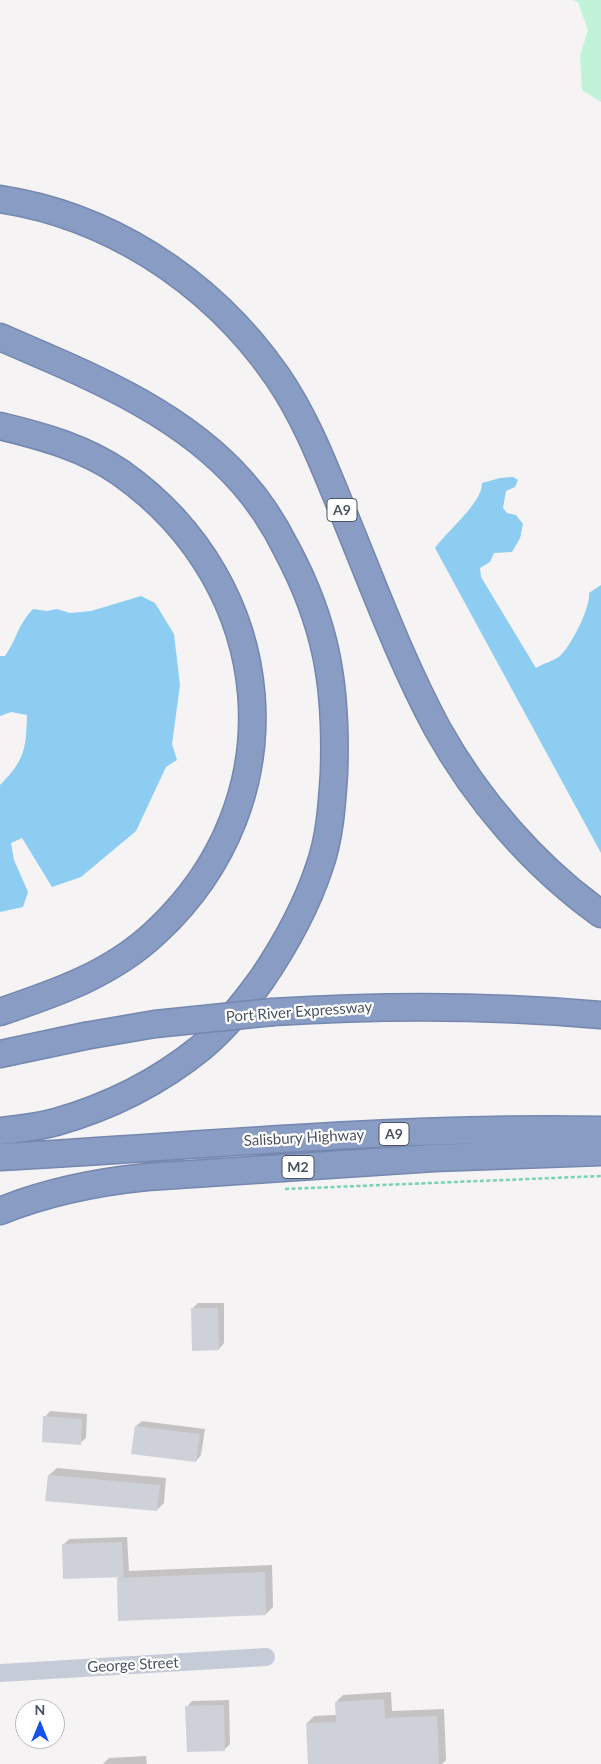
<!DOCTYPE html>
<html>
<head>
<meta charset="utf-8">
<style>
  body { margin:0 }
  #map { position:relative; width:601px; height:1764px; overflow:hidden; background:#f5f3f3; font-family:Lato,sans-serif }
  canvas { display:block }
  .north { position:absolute; left:15px; top:1699px; width:50px; height:50px; box-sizing:border-box; background:#fff; border:1px solid #b6bac0; border-radius:50%; rotate:0deg; font-size:14px; font-weight:700; line-height:20px; text-align:center; color:#495261 }
  .north::after { content:''; display:block; margin:auto; width:18px; height:22px; background:#1253ef; clip-path:polygon(50% 0,100% 100%,50% 72%,0 100%) }
</style>
</head>
<body>
<div id="map">
<canvas width="601" height="1764"></canvas>
<div class="north">N</div>
</div>
<script>
const g = document.querySelector('canvas').getContext('2d');
g.lineJoin = 'round';
function fill(path, color) {
  g.fillStyle = color;
  g.fill(path, 'evenodd');
}
function trace(path, color, width, dash) {
  g.strokeStyle = color;
  g.lineWidth = width;
  g.lineCap = dash ? 'butt' : 'round';
  g.setLineDash(dash || []);
  g.stroke(path);
}
function write(font, color, halo, rows, align = 'center') {
  g.font = font + ' Lato,sans-serif';
  g.lineWidth = 4.5;
  g.setLineDash([]);
  g.textBaseline = 'middle';
  g.strokeStyle = halo;
  g.fillStyle = color;
  for (const [text, x, y, turn = 0] of rows) {
    g.save();
    g.translate(x, y);
    g.rotate((+turn || 0) * Math.PI / 180);
    g.textAlign = isNaN(turn) ? turn : align;
    if (halo) g.strokeText(text, 0, 0);
    g.fillText(text, 0, 0);
    g.restore();
  }
}
fill(new Path2D(`
  M572 0H601V102L582 90 580 56 588 30 578 2Z`), '#c1f3db');
fill(new Path2D(`
  M513 477 518 480 515 487 506 491 503 508 507 513 516 515 523 524 520 538 512 552 494 553 490 562 480 568 481 577 536 668C544 663 552 662 560 656 571 646 591 607 589 593L601 585V853L435 548C446 532 483 502 482 483L500 478Z
  M141 596 155 603 174 634 180 685 172 744 177 760 166 767 136 831 81 877 52 887 22 838 11 843 14 860 28 892 23 907 0 912V785C25 760 26 749 27 715L11 712 0 716V656H5C17 639 17 626 33 609L47 611 57 609 70 613 91 611Z`), '#8ccdf1');
fill(new Path2D(`
  M198 1303H224V1343L219 1349 192 1309Z
  M50 1411 87 1414 86 1438 80 1443 45 1417Z
  M142 1421 205 1429 201 1455 196 1461 136 1426Z
  M57 1468 166 1478 164 1503 157 1510 49 1475Z
  M127 1537 129 1571 272 1565 273 1607 266 1614 118 1578 120 1576 63 1545 69 1539Z
  M391 1692 392 1711 444 1709 446 1760 442 1764H309L307 1723 314 1716 336 1715V1702L343 1695Z
  M229 1700 230 1744 225 1749 187 1707 192 1701Z
  M146 1756 147 1764H103L109 1758Z`), '#0003');
fill(new Path2D(`
  M191 1308H218L219 1350 192 1351Z
  M43 1416 82 1419 81 1445 42 1442Z
  M135 1426 200 1434 196 1462 131 1454Z
  M48 1475 160 1485 157 1511 45 1501Z
  M122 1542 124 1577 63 1579 62 1544Z
  M265 1572 266 1615 118 1621 117 1578Z
  M384 1699 385 1718 437 1716 439 1764H308L306 1723 336 1722 335 1702Z
  M224 1705 225 1751 187 1752 185 1706Z`), '#ced1d7');
const highway = new Path2D(`
  M0 199C53 207 105 227 150 255 201 287 243 327 277 376 306 418 324 466 343 512 373 585 400 659 437 728 477 800 534 866 601 914
  M0 337C85 374 179 410 242 482 260 502 274 524 286 548 327 624 337 687 334 773 332 804 330 838 319 868 306 907 285 945 262 979 244 1004 226 1027 202 1047 159 1082 109 1107 56 1122 38 1127 18 1129 0 1131
  M0 426C42 436 85 448 121 473 279 585 299 799 156 932 112 974 56 993 0 1012
  M273 1012C383 1005 491 1005 601 1015
  M0 1054 85 1036
  M0 1157C200 1146 400 1126 601 1130
  M0 1211C47 1192 97 1182 147 1177L434 1158 601 1152`);
trace(highway, '#7487af', 29);
trace(new Path2D(`
  M285 1189 601 1176`), '#77d3b3', 2.5, [4, 2.5]);
trace(new Path2D(`
  M0 1673 266 1657`), '#c6ccd7', 18);
trace(highway, '#899cc3', 26);
const highwayBridge = new Path2D(`
  M85 1036 155 1024 273 1012`);
trace(highwayBridge, '#7487af', 29, []);
trace(highwayBridge, '#899cc3', 26);
for (const [x, y, w] of [
  [342,510,30],
  [394,1134,30],
  [298,1167,32]
]) {
  const box = new Path2D();
  box.roundRect(x - w / 2, y - 11.5, w, 23, 4);
  g.fillStyle = '#fff';
  g.fill(box);
  trace(box, '#495261', 1);
}
write('bold 14px', '#495261', null, [
  ["A9",342,510],
  ["A9",394,1134],
  ["M2",298,1167]
]);
write('15px', '#495261', '#fff', [
  ["Port River Expressway",299,1012,-4],
  ["Salisbury Highway",304,1138,-3],
  ["George Street",133,1665,-3]
]);
</script>
</body>
</html>
